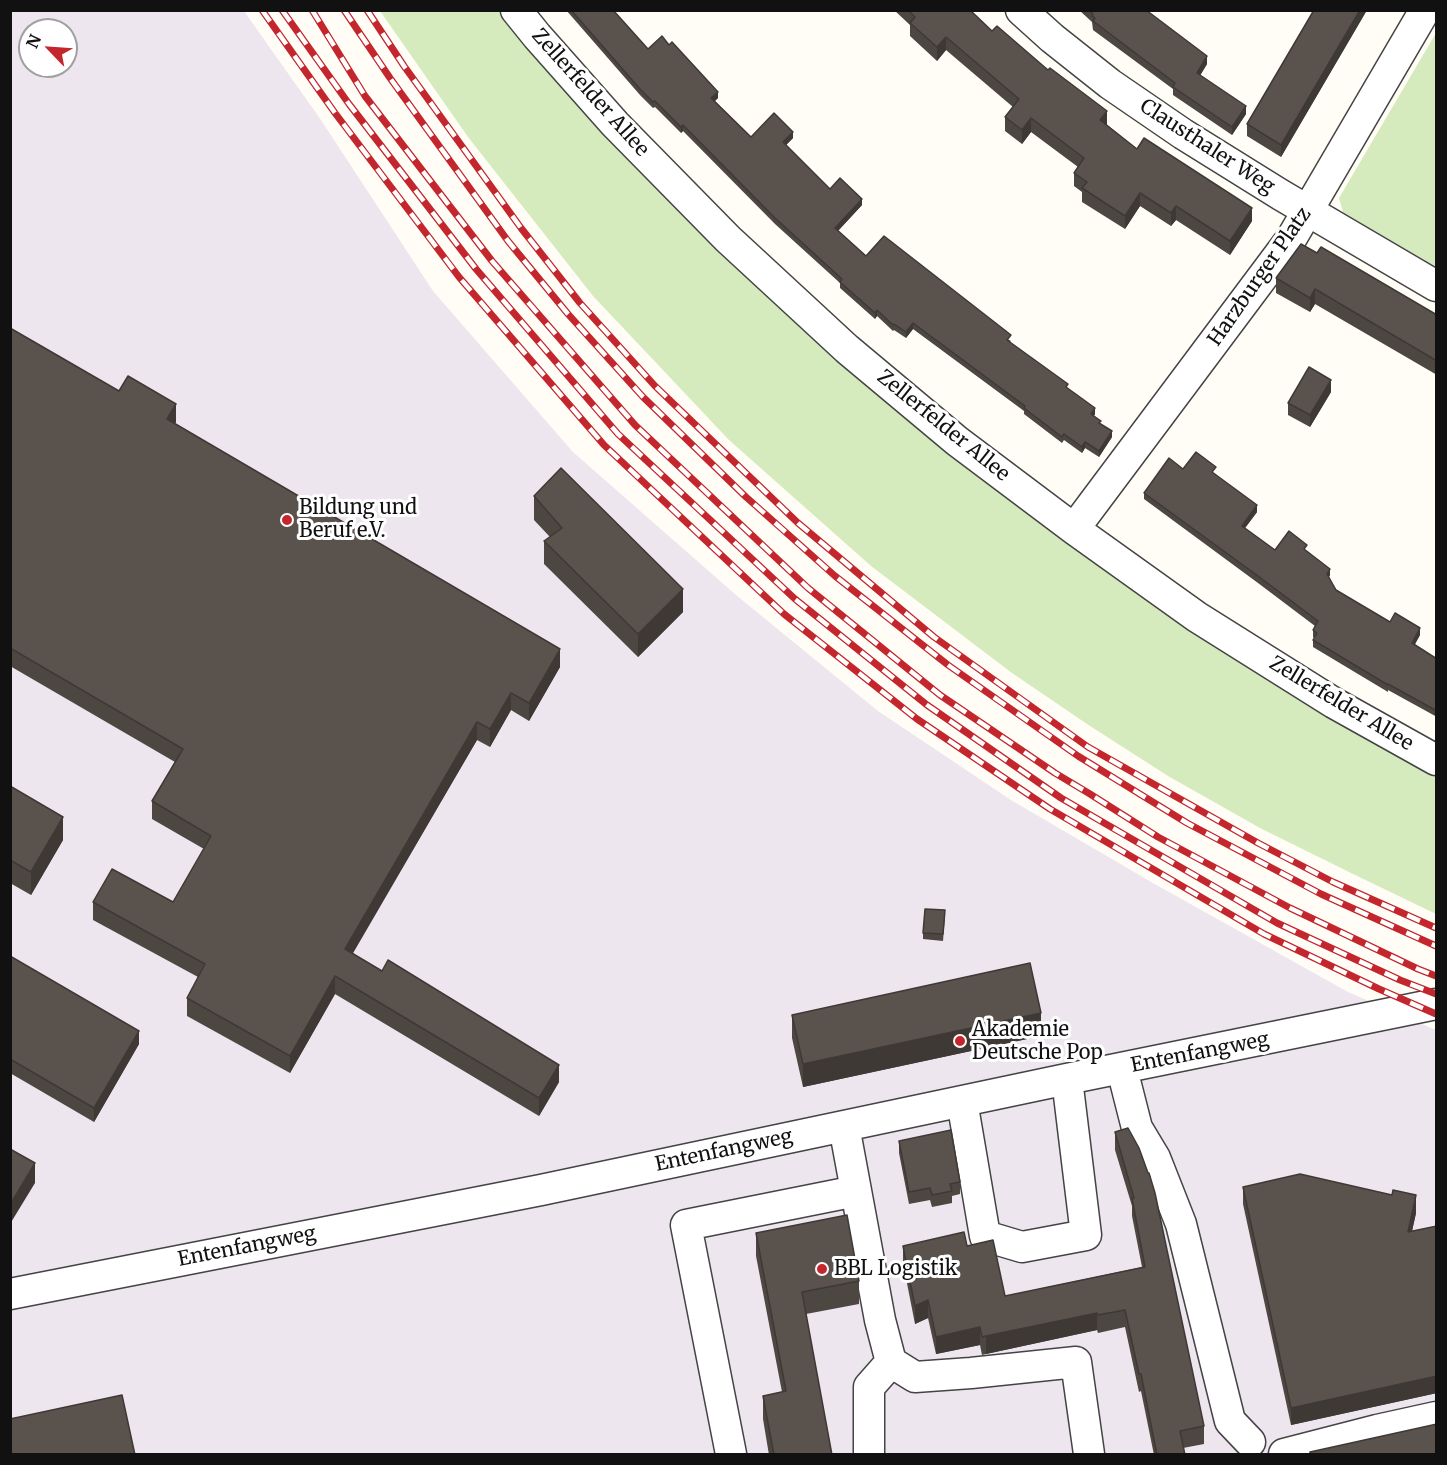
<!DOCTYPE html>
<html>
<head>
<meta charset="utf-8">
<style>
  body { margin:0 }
  #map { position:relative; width:1447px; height:1465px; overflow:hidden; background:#fffdf5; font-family:Merriweather,serif }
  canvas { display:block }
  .frame { position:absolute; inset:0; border:12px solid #111; pointer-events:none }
  .north { position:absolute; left:18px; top:18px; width:60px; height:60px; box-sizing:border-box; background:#fff; border:2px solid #a0a0a0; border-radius:50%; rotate:295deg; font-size:16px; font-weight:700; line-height:24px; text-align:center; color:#111 }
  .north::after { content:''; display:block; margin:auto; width:21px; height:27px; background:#c4262e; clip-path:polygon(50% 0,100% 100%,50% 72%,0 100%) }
</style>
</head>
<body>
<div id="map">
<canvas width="1447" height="1465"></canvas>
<div class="frame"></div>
<div class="north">N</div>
</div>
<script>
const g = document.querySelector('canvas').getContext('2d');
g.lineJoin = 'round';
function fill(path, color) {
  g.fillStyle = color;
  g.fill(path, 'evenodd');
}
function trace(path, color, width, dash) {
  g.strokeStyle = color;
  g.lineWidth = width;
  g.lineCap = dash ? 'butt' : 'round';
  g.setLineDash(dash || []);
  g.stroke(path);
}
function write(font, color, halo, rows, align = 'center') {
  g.font = font + ' Merriweather,serif';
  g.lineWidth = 6;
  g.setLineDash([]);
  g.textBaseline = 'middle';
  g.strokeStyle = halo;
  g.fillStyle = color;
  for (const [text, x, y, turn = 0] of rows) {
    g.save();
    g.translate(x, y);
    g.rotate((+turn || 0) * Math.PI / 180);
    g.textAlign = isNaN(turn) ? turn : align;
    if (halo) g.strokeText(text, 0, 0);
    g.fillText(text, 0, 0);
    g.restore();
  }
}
fill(new Path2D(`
  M10 11H244L321 120 433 291 573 452 736 595 878 711 1011 800 1153 883 1348 992 1436 1030V1454H11ZM30 30H66V66H30Z`), '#eee6ef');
fill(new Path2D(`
  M380 11H504L722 245 1328 713 1436 778V914L1351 873 1260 828 1168 776 1090 726 1012 673 871 566 729 440 593 296 468 137Z
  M1436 33V267L1343 212 1339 198Z`), '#d5ebbd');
const minor = new Path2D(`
  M516 10 537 36 615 124 728 239 847 349 957 441 1074 529 1197 617 1334 703 1436 760
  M1021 10 1052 38 1110 84 1183 134 1281 195 1436 286
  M1074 529 1291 239 1425 10
  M1122 1069 1137 1128 1155 1158 1181 1224 1230 1421 1250 1442
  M962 1101 985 1236 1022 1247 1086 1235 1067 1079
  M844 1126 880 1320 891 1362 915 1377 971 1373 1076 1362 1089 1454
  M10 1294 541 1190 1067 1079 1436 1004
  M731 1454 686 1225 856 1191
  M869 1454V1387L891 1362
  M1284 1454 1377 1430 1436 1417`);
trace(minor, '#444', 33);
trace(minor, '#fff', 30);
const rail = new Path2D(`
  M262 10 335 113 459 277 604 445 784 614 917 719 1050 809 1264 934 1379 989 1436 1014
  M282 10 349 104 476 269 618 434 795 599 927 705 1061 798 1277 923 1400 980 1436 994
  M312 10 365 96 492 261 635 425 808 588 940 695 1055 773 1090 794 1158 837 1290 908 1418 969 1436 976
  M344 10 390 78 508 241 568 314 643 397 746 497 835 576 948 665 1078 756 1187 823 1321 894 1436 946
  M367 10 404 66 521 228 580 303 655 386 798 523 934 637 1088 747 1258 843 1333 882 1436 928`);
trace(rail, '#c4262e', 7);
trace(rail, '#fff', 4.5, [14]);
fill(new Path2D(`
  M566 10H613L648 49 718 98 715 101 751 137 793 138 786 145 830 189 862 205 838 231 866 256 1011 341 1010 342 1068 389 1095 414 1094 416 1112 437 1099 457 1085 448 1082 453 1064 440 1062 443 1024 414V411L913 329 906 338 894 330 893 331 877 316 875 319 840 288V283L775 224 683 131 681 133 655 107 653 108 640 95Z
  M894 10H970L992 31 1137 149 1252 221 1230 255 1176 220 1171 226 1140 206 1125 229 1082 202V192L1074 186V173L1078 167 1031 132 1022 144 1005 131V117L1013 107 946 50 937 61 910 36V25Z
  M1079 10H1148V12L1207 64 1200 75 1246 114 1232 135 1173 95V89L1093 30 1092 22Z
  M1314 10H1367L1281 157 1247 136V124Z
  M1317 253 1437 315V375L1315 304 1310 312 1276 293V278Z
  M10 328 119 391 176 422 174 424 560 667 529 721 511 710 490 747 477 740 352 953 559 1082 539 1116 335 994 290 1073 187 1016V998L198 977 93 920V902H173L204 849 152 819V801L175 762 10 666Z
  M1331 392 1310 427 1288 415V403Z
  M1183 469 1216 474 1215 475 1257 512 1245 528 1275 550 1307 551 1330 575 1329 577 1336 590 1390 622 1420 635 1414 645 1437 659V717L1388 690V692L1313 647V640L1315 638 1313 637V630L1315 626 1258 583 1144 499V493Z
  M534 496 683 612 638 657 544 564V541L550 537 534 520Z
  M10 786 63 840 31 895 10 883Z
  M945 916 943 941 923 939V933Z
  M10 956 139 1044 94 1122 10 1073Z
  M792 1015 1041 1036 803 1087 792 1038Z
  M1115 1132 1204 1426V1444L1183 1448 1185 1455H1154L1141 1391 1139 1392 1125 1327 1098 1333 1097 1330 986 1354 982 1355 980 1345 936 1354 928 1318 915 1324 903 1263V1246H967L1005 1296 1142 1267 1132 1216V1206L1115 1150Z
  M899 1141 960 1182V1194L952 1196V1203L932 1207 930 1200 909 1204 899 1153Z
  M1243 1187 1416 1213 1412 1231 1437 1226V1393L1291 1425 1243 1204Z
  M756 1233 859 1281V1304L806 1314 832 1455H769L763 1419V1396L782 1392 756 1256Z`), '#4d4742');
fill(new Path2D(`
  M1360 10H1367L1281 157V145Z
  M946 37V50L937 61V47Z
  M1207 56V64L1197 81V73Z
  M718 92V98L711 104V98Z
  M1246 106V114L1232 135V127Z
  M1107 111V124L1100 133V120Z
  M1031 118V132L1022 144V130Z
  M683 125V131L681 133V127Z
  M793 132V138L783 148V142Z
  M1140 193V206L1125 229V216Z
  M862 199V205L835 234V228Z
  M1176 206V220L1171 226V213Z
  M1252 208V221L1230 255V241Z
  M1315 289V304L1310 312V298Z
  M877 310V316L875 319V313Z
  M913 323V329L906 338V332Z
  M1331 380V392L1310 427V415Z
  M176 404V422L167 437V419Z
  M1095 408V414L1091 420V414Z
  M1112 431V437L1099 457V451Z
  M1085 442V448L1082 453V447Z
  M1257 505V512L1242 532V526Z
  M1330 569V575L1327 580V574Z
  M683 589V612L638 657V634Z
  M1420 628V635L1412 650V643Z
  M560 649V667L529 721V703Z
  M511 693V710L490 747V729Z
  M477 722V740L345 967V949Z
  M63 817V840L31 895V872Z
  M335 976V994L290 1073V1056Z
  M1041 1013V1036L803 1087V1064Z
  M139 1031V1044L94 1122V1108Z
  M559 1065V1082L539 1116V1098Z
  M35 1163V1183L10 1224V1205Z
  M1416 1195V1213L1408 1249V1232Z
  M928 1300V1318L915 1324V1306Z
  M1097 1313V1330L986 1354V1336Z
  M980 1327V1345L936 1354V1337Z
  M1437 1376V1393L1291 1425V1408Z`), '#3f3936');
const building = new Path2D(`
  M571 10H613L648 49 662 36 669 45 672 42 718 92 711 98 751 137 774 113 793 132 783 142 830 189 840 178 862 199 835 228 866 256 884 236 1011 335 1007 340 1068 384 1066 387 1095 408 1091 414 1101 421 1099 423 1112 431 1099 451 1085 442 1082 447 1064 434 1062 437 1024 408 1025 406 913 323 906 332 894 324 893 325 877 310 875 313 840 282 842 279 775 218 683 125 681 127 655 101 653 102 640 89Z
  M908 10H970L992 31 997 26 1048 70 1050 68 1107 111 1100 120 1137 149 1144 138 1252 208 1230 241 1176 206 1171 213 1140 193 1125 216 1082 188 1087 182 1074 173 1084 158 1031 118 1022 130 1005 117 1019 99 946 37 937 47 910 23 915 17Z
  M1089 10H1146L1207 56 1197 73 1246 106 1232 127 1173 87 1175 83 1093 21 1095 18 1092 16 1093 14Z
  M1314 10H1360L1281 145 1247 124Z
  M1301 244 1317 253 1321 247 1437 315V361L1315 289 1310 298 1276 278Z
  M10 328 119 391 128 376 176 404 167 419 560 649 529 703 511 693 490 729 477 722 345 949 382 971 388 960 559 1065 539 1098 335 976 290 1056 187 998 205 964 93 902 112 869 173 902 211 836 152 801 183 749 10 648Z
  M1309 367 1331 380 1310 415 1288 403Z
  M1196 452 1216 467 1212 472 1257 505 1242 526 1275 550 1289 531 1307 545 1304 549 1330 569 1327 574 1336 590 1390 622 1395 613 1420 628 1412 643 1437 659V711L1388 684V685L1313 640 1317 633 1313 630 1318 621 1258 576 1144 493 1169 458 1183 469Z
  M561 468 683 589 638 634 544 541 562 528 534 496Z
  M10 786 63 817 31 872 10 860Z
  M925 909 945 910 943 934 923 933Z
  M10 956 139 1031 94 1108 10 1059Z
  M1030 963 1041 1013 803 1064 792 1015Z
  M1128 1128 1139 1148 1148 1173H1149L1155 1193 1204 1426 1180 1431 1185 1455H1157L1141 1374H1139L1125 1310 1098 1315 1097 1313 986 1336 982 1337 980 1327 936 1337 928 1300 915 1306 903 1246 964 1232 967 1246 993 1240 1005 1296 1145 1267 1132 1198H1134L1115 1132Z
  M951 1130 960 1182 950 1184 952 1191 932 1195 930 1188 909 1192 899 1141Z
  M10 1149 35 1163 10 1205Z
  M1300 1174 1392 1195 1393 1190 1416 1195 1408 1232 1437 1226V1376L1291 1408 1243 1187Z
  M847 1215 859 1281 802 1292 832 1455H774L763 1396 786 1391 756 1233Z
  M122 1395 135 1455H10V1419Z
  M1437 1424V1455H1310V1452Z`);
fill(building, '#5a524d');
trace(building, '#3f3936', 1.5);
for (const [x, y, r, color] of [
  [287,520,6,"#c4262e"],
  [960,1041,6,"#c4262e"],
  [822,1269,6,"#c4262e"]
]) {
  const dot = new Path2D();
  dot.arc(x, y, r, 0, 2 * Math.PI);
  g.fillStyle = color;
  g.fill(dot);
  trace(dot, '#fff', 2);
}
write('20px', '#111', '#fff', [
  ["Zellerfelder Allee",590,93,48],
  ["Clausthaler Weg",1207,147,33],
  ["Harzburger Platz",1260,277,-55],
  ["Zellerfelder Allee",943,426,39],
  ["Zellerfelder Allee",1341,704,31],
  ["Entenfangweg",1200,1053,-11],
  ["Entenfangweg",724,1151,-12],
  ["Entenfangweg",247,1247,-11]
]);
write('20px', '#111', '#fff', [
  ["Bildung und",299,508],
  ["Beruf e.V.",299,531],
  ["Akademie",972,1030],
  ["Deutsche Pop",972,1053],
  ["BBL Logistik",834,1269]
], 'left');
</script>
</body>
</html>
